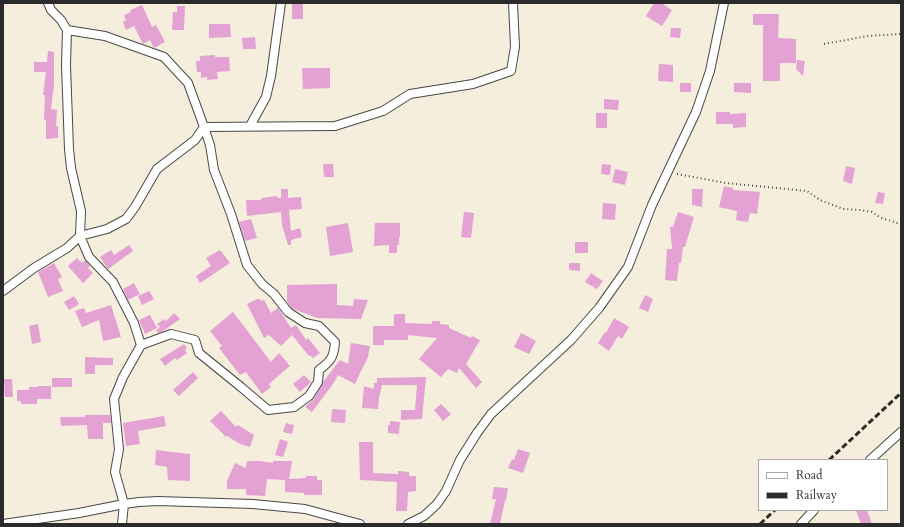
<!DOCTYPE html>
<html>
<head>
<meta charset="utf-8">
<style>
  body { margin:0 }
  #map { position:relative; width:904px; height:527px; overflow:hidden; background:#f5eedc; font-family:Cardo,serif }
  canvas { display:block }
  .frame { position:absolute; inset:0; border:4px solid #2b2b2b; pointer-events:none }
  .legend { position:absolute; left:758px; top:459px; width:130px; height:52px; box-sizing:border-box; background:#fff; border:1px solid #aaa; margin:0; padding:5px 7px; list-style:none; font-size:12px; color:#2b2b2b }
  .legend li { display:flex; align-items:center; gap:8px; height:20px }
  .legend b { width:20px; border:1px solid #aaa }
</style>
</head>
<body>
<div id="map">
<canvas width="904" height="527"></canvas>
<div class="frame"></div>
<ul class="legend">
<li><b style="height:5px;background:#fff"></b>Road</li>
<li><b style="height:5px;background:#2b2b2b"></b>Railway</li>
</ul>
</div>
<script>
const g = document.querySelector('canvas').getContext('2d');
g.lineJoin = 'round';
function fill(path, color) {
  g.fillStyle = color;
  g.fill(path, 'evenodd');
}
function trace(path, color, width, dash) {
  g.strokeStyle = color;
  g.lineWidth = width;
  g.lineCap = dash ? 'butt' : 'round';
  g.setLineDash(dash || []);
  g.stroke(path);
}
fill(new Path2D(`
  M654 3H661L672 10 662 26 646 16Z
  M292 4H303V19H292Z
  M142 5 152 27 156 25 165 42 154 48 150 40 143 44 134 26 126 30 123 22 126 20 124 15 131 12 130 10Z
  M177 6H185L184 30H172L173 12H177Z
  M753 14H779L778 38 796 39V63H780V81H763V25H753Z
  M209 24H230L231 37 209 38Z
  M671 28H681L680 38 670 37Z
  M255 37 256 49H243L242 38Z
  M48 51 54 52V85L51 109 57 110 56 126H58V138L46 139V120H44L45 95H43L46 72H34V62H47Z
  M215 55V57H229L230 71 217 72 218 79 207 80V77L201 78V72H197L196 61H200V56Z
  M797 60 805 61 803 76 796 69Z
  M659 64 673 65V82L658 81Z
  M302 68H330V88L303 89Z
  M680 83H691V92H680Z
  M734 83H751V93L734 92Z
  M604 99 619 100 618 110 604 109Z
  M716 112H730V114L746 113V127L733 128V124H716Z
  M596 113H607V128H596Z
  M323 164H333L334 177H324Z
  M602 164 611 165 610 175 601 174Z
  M846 166 855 168 852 184 843 181Z
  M615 169 628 172 625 185 612 182Z
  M724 186 733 188V190L760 192 757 214 750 213 748 222 736 220 737 211 719 207Z
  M281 189H288V198L301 197 302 209 289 210 291 231 300 228 302 237 291 240V245H288L282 225 281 212 247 216 246 200H261V198L277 196V198H281Z
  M692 189H703L702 207 692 205Z
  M878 192 885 193 883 204 875 203Z
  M603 203 616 204 615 220 602 219Z
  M464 212 474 213 471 238 461 237Z
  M678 212 694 217 685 247H683L681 263H679L677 281 665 280 667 249H672L670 227H673Z
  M251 219 257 238 245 241 239 222Z
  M348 223 353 252 330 256 326 227Z
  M375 223H400V237H399V245H397V253H389V245L374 246Z
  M575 242H588V253H575Z
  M129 245 133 251 108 269 100 257 111 250 114 255Z
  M220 250 230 263 200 283 196 276 211 266 206 258Z
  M77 258 82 263 85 260 90 266 88 268 93 273 83 283 68 266Z
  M54 263 62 277 58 279 63 291 48 297 38 272Z
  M569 263H580V271L569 270Z
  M591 273 603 281 597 289 585 282Z
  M134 283 140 294 128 300 123 289Z
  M337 284V305L353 306 354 299 368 300 361 319 317 318 291 308 287 301V285Z
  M149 291 154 299 142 305 138 296Z
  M645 295 653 299 648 312 639 308Z
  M74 296 79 304 69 310 64 302Z
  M257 299H260L261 301 264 300 271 313 278 308 291 328 296 325 306 340 308 338 320 353 313 358 310 355 309 356 292 335 281 346 269 335 264 338 247 304Z
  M111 305 121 337 103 341 99 320 82 327 75 311 84 308 86 313Z
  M233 312 271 362 279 353 290 366 269 384 271 387 262 394 246 372 240 375 219 348 222 346 210 331Z
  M174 313 180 319 163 331 158 333 156 331 160 327 157 324 164 319 166 321Z
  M394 314H405V323L432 324V321H440V324L449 325V328L471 338 472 336 480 340 466 364 482 382 476 388 459 368 457 373 448 369 441 377 419 359 437 338 408 335V340H384V345H373V326H394Z
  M150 315 157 328 145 334 139 320Z
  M614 318 629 327 622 339 618 336 609 351 598 343 605 332 606 333Z
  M38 324 41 342 32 344 29 326Z
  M521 333 536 341 529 354 514 347Z
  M351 343 370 346 368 357 355 384 338 375 333 384 312 412 305 407 314 399 323 382 340 360 348 364Z
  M184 344 187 348 185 350 187 353 177 360 175 358 165 366 160 359Z
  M85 357 113 358V365H95V374H85Z
  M193 372 198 378 179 396 173 390Z
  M304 375 311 382 300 392 293 384Z
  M426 377 422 419 401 420V410H415L417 385H382L379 398 378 409 362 408 364 386 374 389V383H377V378Z
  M52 378H72V387H52Z
  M4 379H12L13 397H5Z
  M38 386H51V399H37V404H21V401H17V390H29V387H38Z
  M441 404 451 414 443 421 434 410Z
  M332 409 346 410 345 423 331 422Z
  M221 411 236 427 238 425 254 435 250 447 240 444 227 436 226 437 210 421Z
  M85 415H110L111 423H103V439H88L87 425 61 426 60 417H85Z
  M164 416 166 426 138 431 140 444 126 446 123 423Z
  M390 421 400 422 399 434 388 433V425H390Z
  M286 423 294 425 292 434 283 432Z
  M280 439 288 442 283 457 275 455Z
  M359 442H373V473L398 474V471L409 472V476H416V491L408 492 407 511H396L397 482 360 480Z
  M518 449 530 453 523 473 508 468 512 459 514 460Z
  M156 450 190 454V481L168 480 167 467 155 465Z
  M247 461H260L273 463V461H292L289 479 306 478V476H317V480H322V495H304V493L285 492V480L267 479 265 496 246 495V489H227V481L235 463 246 468Z
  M494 487 508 488 506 500H505L500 524H490L496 499H492Z
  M856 510H867L872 524H861Z`), '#e4a1d3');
const minor = new Path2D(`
  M250 126 266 97 271 76 281 3
  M3 291 34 268 67 248 80 236 81 211 71 168 69 149 66 65 67 30 61 20 51 10 48 3
  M141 345 171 334 195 340 199 353 241 387 268 410 294 407 309 396 318 382 319 370C331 361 334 357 335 342L319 326 305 323 288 312 274 294 262 284 247 265 231 214 214 170 210 145 204 127 335 126 383 111 410 94 473 84 511 71 515 47 513 3
  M870 460 901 432
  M3 524 79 513 124 504 115 472 119 449 114 399 123 377 141 345 134 323 113 282 89 257 80 236 107 229 126 219 135 207 157 169 195 140 204 127 188 83 164 57 105 36 67 30
  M122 524 124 504 139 502 158 501 253 504 305 509 360 524
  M408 524 424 516 437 504 446 491 460 460 477 433 491 414 571 340 599 308 628 267 652 205 696 112 710 71 724 3
  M801 524 814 510`);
trace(minor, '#494846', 10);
trace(new Path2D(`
  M824 44 868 36 901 34
  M677 174 726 183 807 191 820 200 843 209 860 210 872 212 881 218 901 224`), '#494846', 2, [1, 3]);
trace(minor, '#fff', 8);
trace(new Path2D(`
  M829 460 901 393
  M760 524 775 510`), '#2b2b2b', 3, [6, 3]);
</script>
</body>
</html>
